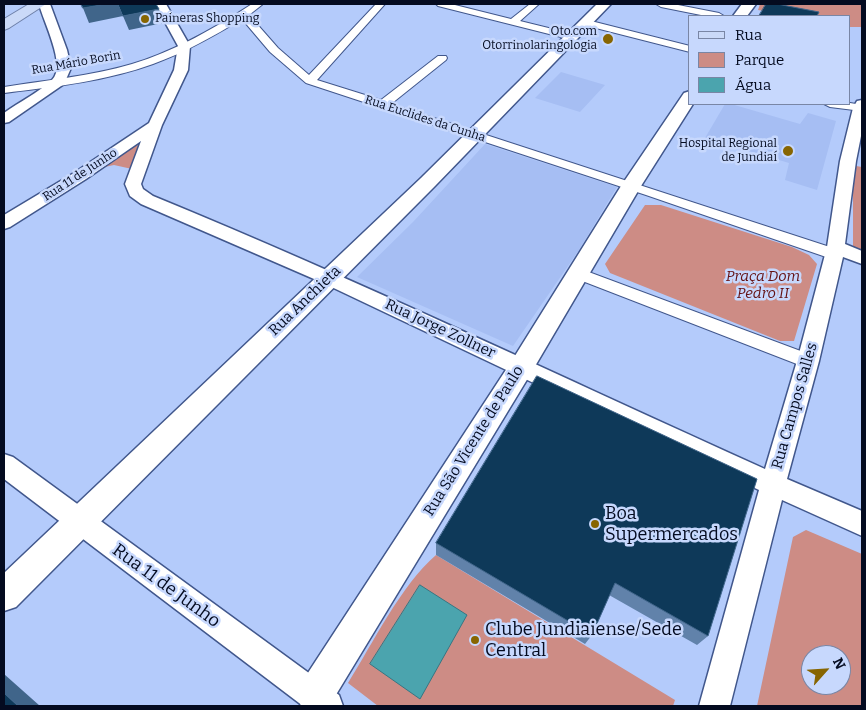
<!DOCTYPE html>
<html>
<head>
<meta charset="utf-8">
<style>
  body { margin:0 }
  #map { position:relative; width:866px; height:710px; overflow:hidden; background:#b4cbfb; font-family:Bitter,serif }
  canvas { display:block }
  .frame { position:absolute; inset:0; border:5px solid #040b20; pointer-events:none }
  .legend { position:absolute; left:688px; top:15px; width:162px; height:90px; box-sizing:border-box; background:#c7d8fd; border:1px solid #7986a5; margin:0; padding:6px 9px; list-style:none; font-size:15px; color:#040b20 }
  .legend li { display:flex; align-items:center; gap:10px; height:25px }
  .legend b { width:25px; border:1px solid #7986a5 }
  .north { position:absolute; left:801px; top:645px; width:50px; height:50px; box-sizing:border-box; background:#c7d8fd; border:1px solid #7986a5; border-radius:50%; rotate:64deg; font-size:14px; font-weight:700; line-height:20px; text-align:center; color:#040b20 }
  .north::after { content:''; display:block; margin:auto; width:18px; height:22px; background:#876501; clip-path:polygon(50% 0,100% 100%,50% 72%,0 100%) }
</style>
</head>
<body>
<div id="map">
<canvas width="866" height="710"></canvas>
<div class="frame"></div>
<ul class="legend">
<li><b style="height:6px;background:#cad9f8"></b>Rua</li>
<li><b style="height:14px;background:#cd8c85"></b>Parque</li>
<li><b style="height:14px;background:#4ba4ae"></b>Água</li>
</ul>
<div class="north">N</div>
</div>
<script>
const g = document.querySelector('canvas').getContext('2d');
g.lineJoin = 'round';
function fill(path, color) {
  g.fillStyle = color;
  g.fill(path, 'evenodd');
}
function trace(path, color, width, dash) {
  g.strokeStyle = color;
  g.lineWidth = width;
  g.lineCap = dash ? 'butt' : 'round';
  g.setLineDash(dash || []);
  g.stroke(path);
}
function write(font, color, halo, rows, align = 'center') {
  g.font = font + ' Bitter,serif';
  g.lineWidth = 5;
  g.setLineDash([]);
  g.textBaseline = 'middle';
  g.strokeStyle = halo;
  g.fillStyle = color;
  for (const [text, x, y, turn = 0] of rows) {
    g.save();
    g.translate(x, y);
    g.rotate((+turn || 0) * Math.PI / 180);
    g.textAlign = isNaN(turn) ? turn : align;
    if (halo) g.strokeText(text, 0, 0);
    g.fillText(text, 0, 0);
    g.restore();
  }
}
fill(new Path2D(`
  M561 72 605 85 580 112 535 98Z
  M725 104H731L800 124 808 113 836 121 817 190 785 180 789 163 705 138Z
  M485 144 617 187 579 250 513 346 357 277 413 222Z`), '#a6bef3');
fill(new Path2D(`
  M760 4H862V26L861 27H850V16H792L758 10Z
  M141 138 132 169 114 165 95 169Z
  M856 166 862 167V251L853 247V168Z
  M645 205H661L792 247 809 255 817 264 794 341H780L610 273 605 264Z
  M806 530 862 554V706H757L793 537ZM811 655H841V685H811Z
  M436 555 675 700 673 706H378L348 683C373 643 401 585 436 555Z`), '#cd8c85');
const water = new Path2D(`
  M420 585 467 615 420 699 370 664Z`);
fill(water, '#4ba4ae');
trace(water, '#367683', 1);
const minor = new Path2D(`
  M252 4H263L249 15 278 48 309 75 376 4H385L317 80 381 100 438 56H446L447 58 446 60 391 104 839 250 842 254 839 258H829L646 195 306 83 270 52 242 19C214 36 184 53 153 64 106 81 54 87 4 93V87C47 80 91 76 132 64 175 51 215 28 252 4Z
  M436 4H451L511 19 530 4H539L520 21 577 35 578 37 573 40 438 6Z
  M656 4H673L719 13 724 16H706L661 7Z
  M587 20 690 46V52L584 25 582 23Z
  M850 103 862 105V111L830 107 824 104Z
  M578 268 814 356 817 361 814 366 808 368 802 366 572 277 570 273 572 269Z`);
const tertiary = new Path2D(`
  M39 4H50L67 50 71 68 64 84 9 122 4 123V113C19 102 38 93 52 80 67 66 43 21 39 4Z
  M155 4H166L190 46 188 70 162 125 141 184 143 189 153 196C360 281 561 377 765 469L797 361 827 247 840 161 853 108 857 101 862 100V131L856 161 845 244 862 251V264L843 257 819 361 787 479 862 511V536L782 500 730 706H699L759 490 321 282 141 204 130 196 125 184 141 141 86 179 10 227 4 229V215L74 173 149 123 174 70 178 46Z
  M4 454 13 457 339 695 343 706H303L4 479Z`);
const secondary = new Path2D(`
  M597 4H611L435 186 16 607 4 611V573L421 178Z
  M742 4H756L747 16H733Z
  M690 91V104H693L641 186 531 373 334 698 337 706H301L297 695 302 682 513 359 621 186 684 93Z`);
const primary = new Path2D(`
  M29 4H46L9 28 4 30V19Z`);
trace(minor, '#41578c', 2);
trace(tertiary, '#41578c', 3);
trace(secondary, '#41578c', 3);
trace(primary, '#6e80a9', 2);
fill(minor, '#fff');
fill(tertiary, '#fff');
fill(secondary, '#fff');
fill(primary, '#cad9f8');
fill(new Path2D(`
  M537 376 708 636 697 645 609 595 592 635 585 644 436 555V543Z`), '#6182aa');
fill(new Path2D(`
  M107 4H118L123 16 89 23 83 8Z
  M159 9 163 23 129 30 123 16Z
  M4 674 40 706H18L4 693Z`), '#40658a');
const building = new Path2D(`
  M81 4H107L83 8Z
  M118 4H156L159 9 123 16Z
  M766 4H777L819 12 817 16H759Z
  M537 376 757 479 708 636 615 583 592 635 436 543Z
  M4 693 18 706H4Z`);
fill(building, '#0e3959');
trace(building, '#40658a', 1);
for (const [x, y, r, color] of [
  [145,19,5,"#876501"],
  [608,39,6,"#876501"],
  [788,151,6,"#876501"],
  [595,524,5,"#876501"],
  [475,640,5,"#876501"]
]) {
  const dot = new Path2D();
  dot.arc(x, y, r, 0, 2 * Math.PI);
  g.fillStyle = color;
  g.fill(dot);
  trace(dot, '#c7d8fd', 2);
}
write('12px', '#040b20', '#c7d8fd', [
  ["Paineras Shopping",155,19,"left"],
  ["Oto.com",597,32],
  ["Otorrinolaringologia",597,46],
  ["Hospital Regional",777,144],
  ["de Jundiaí",777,158]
], 'right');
write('12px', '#040b20', '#c7d8fd', [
  ["Rua Mário Borin",76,63,-10],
  ["Rua Euclides da Cunha",425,119,18],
  ["Rua 11 de Junho",80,175,-33]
]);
write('italic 15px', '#641113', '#c7d8fd', [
  ["Praça Dom",763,277],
  ["Pedro II",763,294]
]);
write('15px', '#040b20', '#c7d8fd', [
  ["Rua Anchieta",305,301,-44],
  ["Rua Jorge Zollner",440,329,25],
  ["Rua Campos Salles",795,406,-74],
  ["Rua São Vicente de Paulo",474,441,-58]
]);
write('18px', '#040b20', '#c7d8fd', [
  ["Boa",605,514],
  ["Supermercados",605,535],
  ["Clube Jundiaiense/Sede",485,630],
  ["Central",485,651]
], 'left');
write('18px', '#040b20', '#c7d8fd', [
  ["Rua 11 de Junho",166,586,36]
]);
</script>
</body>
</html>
